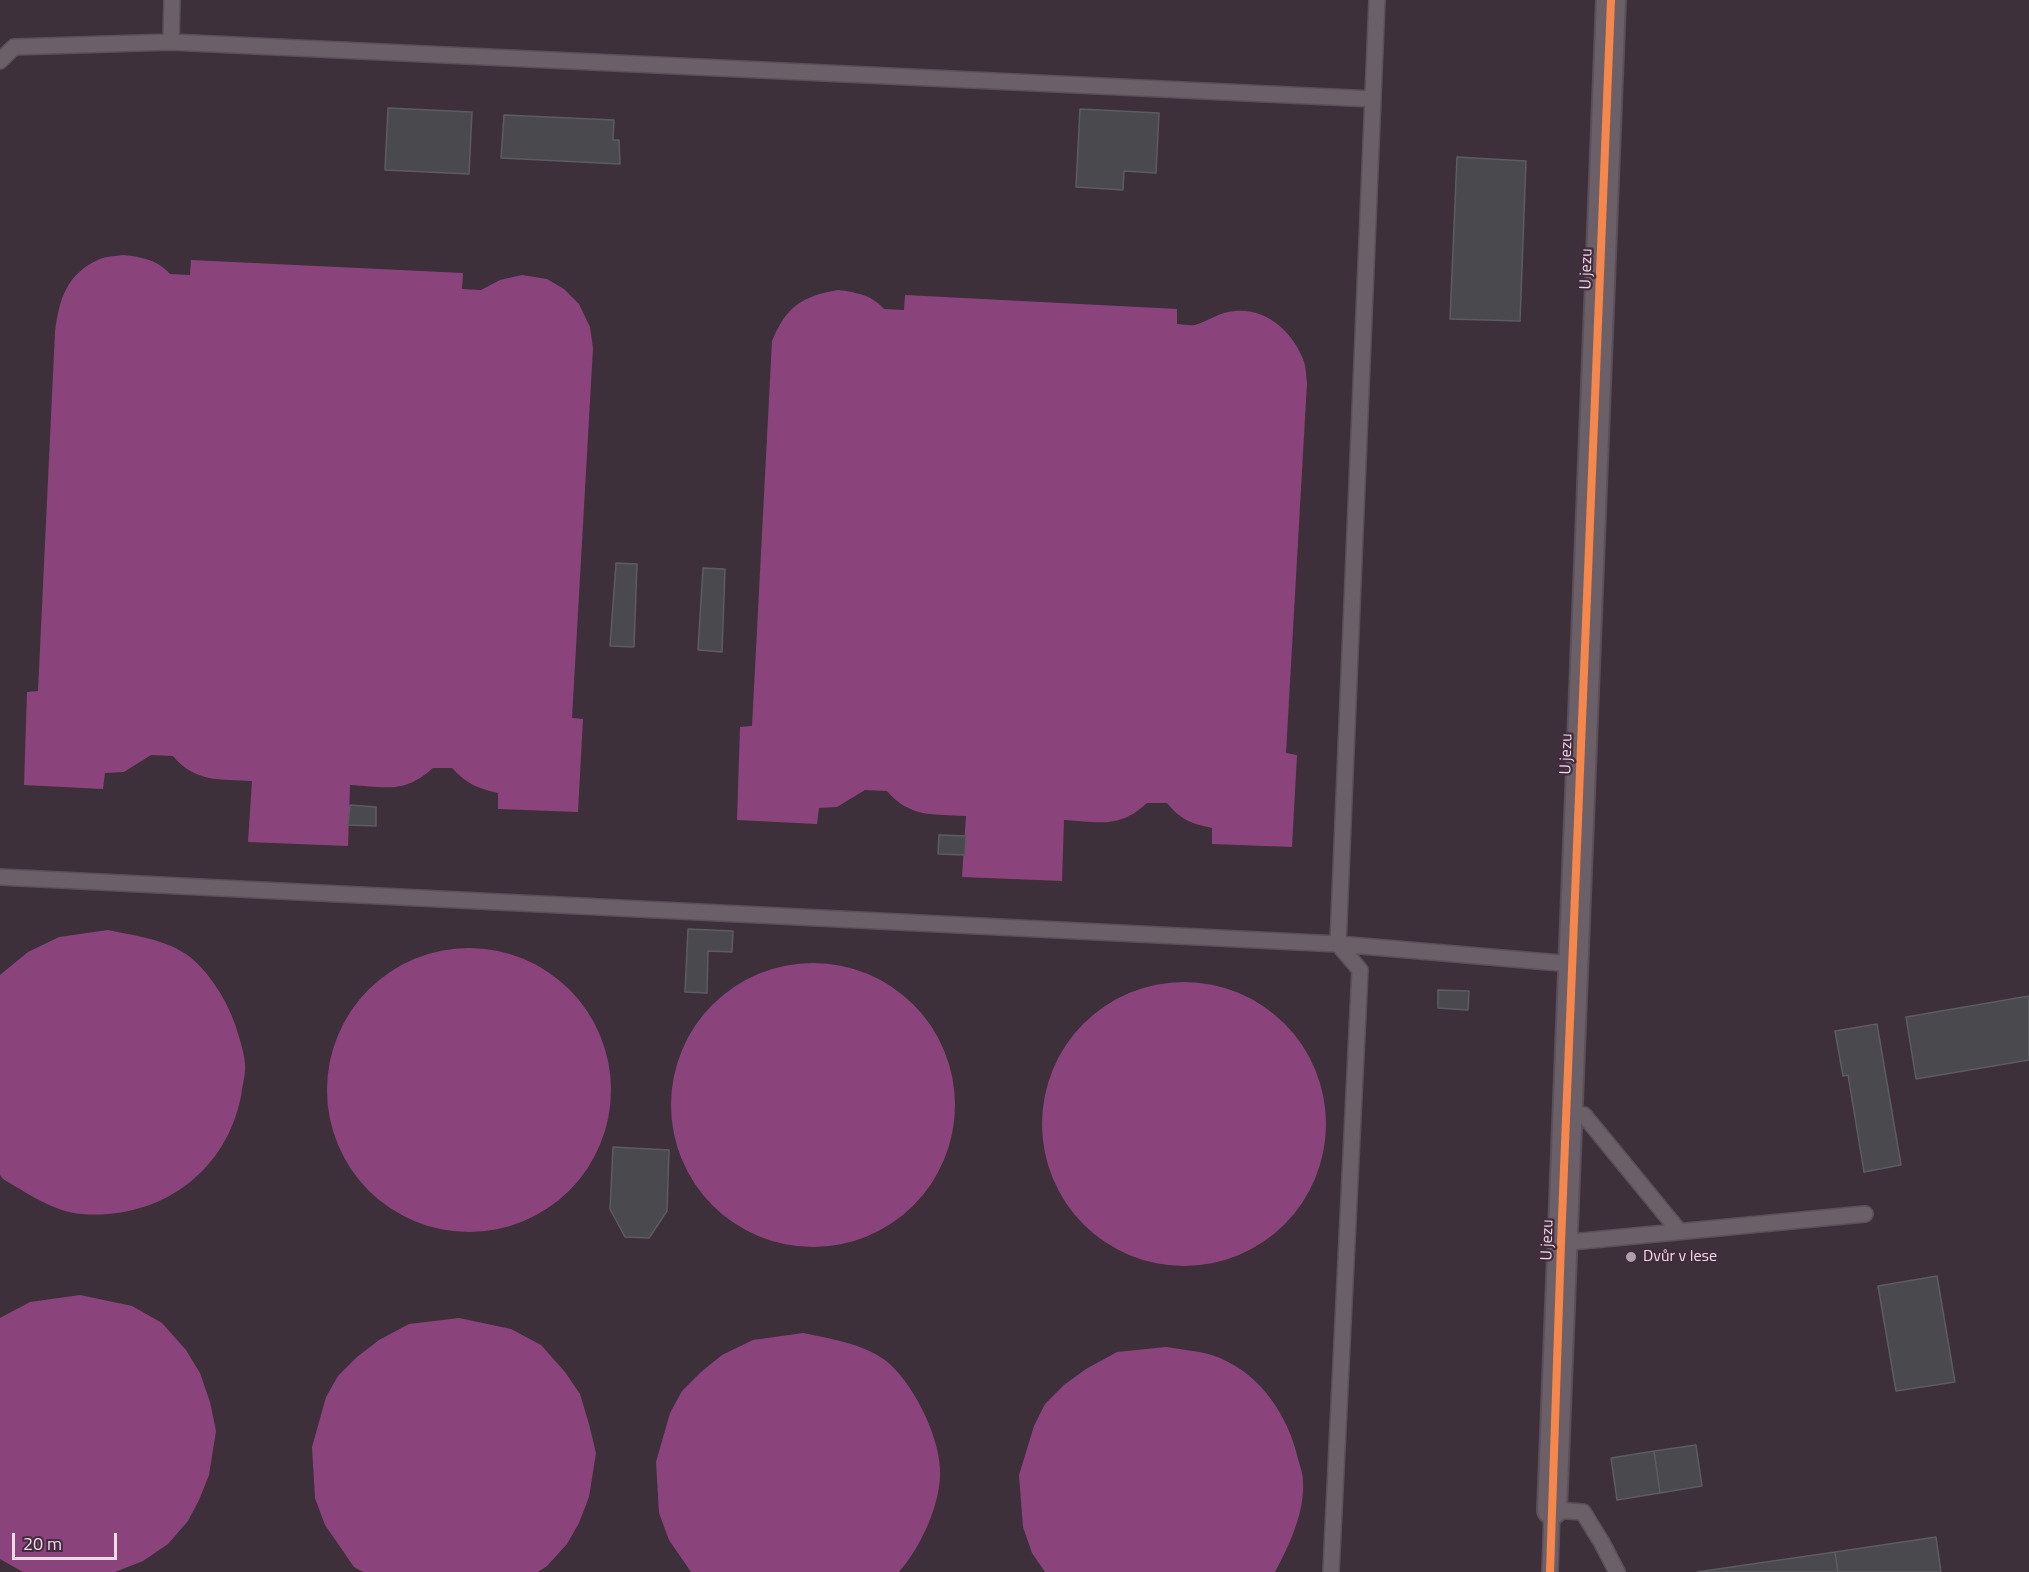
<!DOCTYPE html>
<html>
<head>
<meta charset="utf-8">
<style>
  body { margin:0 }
  #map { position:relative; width:2029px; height:1572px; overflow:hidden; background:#3d303a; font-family:"Titillium Web",sans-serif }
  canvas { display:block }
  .scale { position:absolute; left:12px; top:1533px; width:105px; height:27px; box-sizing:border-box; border:3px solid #ecdbe7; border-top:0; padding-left:8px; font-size:18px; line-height:21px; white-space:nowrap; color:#ecdbe7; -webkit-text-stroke:4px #432a3d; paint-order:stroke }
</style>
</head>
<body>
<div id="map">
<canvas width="2029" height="1572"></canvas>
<div class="scale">20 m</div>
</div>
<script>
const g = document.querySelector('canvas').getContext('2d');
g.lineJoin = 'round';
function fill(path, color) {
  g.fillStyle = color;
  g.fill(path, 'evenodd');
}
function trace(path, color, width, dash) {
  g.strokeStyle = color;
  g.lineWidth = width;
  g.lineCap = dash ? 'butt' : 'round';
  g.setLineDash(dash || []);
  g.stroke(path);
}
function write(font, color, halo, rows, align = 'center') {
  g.font = font + ' "Titillium Web",sans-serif';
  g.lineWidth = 4.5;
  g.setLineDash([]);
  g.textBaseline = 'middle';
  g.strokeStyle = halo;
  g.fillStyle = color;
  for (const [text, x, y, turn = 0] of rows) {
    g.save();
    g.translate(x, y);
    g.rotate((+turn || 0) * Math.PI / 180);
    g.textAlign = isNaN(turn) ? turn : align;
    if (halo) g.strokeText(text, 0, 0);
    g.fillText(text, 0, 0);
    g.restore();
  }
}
fill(new Path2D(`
  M124 255C141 257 158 260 170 274L190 275 191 260 463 273 462 289 481 290 500 280 522 275 547 279 564 289 579 304 590 327 593 348 572 718 583 719 578 812 498 809V793C477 788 467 784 452 768H433C404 794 386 787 350 785L348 846 248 842 252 781C221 779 195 783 173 756L151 755 124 772 105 773 103 789 24 785 27 692 38 691 55 332C59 299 67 273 100 259 107 256 117 256 124 255Z
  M838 290C855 292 872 295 884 309L904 310 905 295 1177 309V324C1182 324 1190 326 1195 325 1209 321 1219 312 1235 311 1267 308 1292 332 1303 359 1306 366 1306 375 1307 383L1286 753 1297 755 1292 847 1212 844V828C1190 823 1181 820 1167 803H1147C1119 829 1099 822 1064 820L1062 881 962 877 966 816C933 814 910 818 887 791L865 790 837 807 819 808 817 824 737 820 740 727 752 726 772 341C786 307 802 296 838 290Z
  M108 930C136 936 166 939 190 957 210 973 227 1001 235 1024 239 1037 244 1051 245 1064 246 1074 242 1086 241 1096 226 1173 159 1220 82 1214 54 1212 27 1193 3 1179L0 1175V975L28 952 59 937Z
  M327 1090a142 142 0 1 1 284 0a142 142 0 1 1-284 0Z
  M671 1105a142 142 0 1 1 284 0a142 142 0 1 1-284 0Z
  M1042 1124a142 142 0 1 1 284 0a142 142 0 1 1-284 0Z
  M80 1295 132 1306 162 1323 186 1350 200 1373 210 1402 216 1431 209 1475 199 1500 188 1521 168 1544 143 1561 115 1572H23L0 1559V1318L30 1302Z
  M459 1318 511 1329 541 1345 565 1372 580 1394 589 1424 596 1453 589 1497 579 1523 567 1544 547 1566 538 1572H363L354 1567 325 1525 315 1498 312 1447 326 1397 338 1376 357 1357 379 1340 409 1324Z
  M803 1333C831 1339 861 1343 885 1360 912 1381 938 1433 940 1468 942 1502 921 1547 899 1572H691L669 1540 659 1513 656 1462 670 1413 682 1391 701 1372 722 1355 753 1340Z
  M1166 1347C1183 1350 1204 1351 1220 1358 1262 1376 1288 1416 1298 1459 1300 1466 1303 1474 1303 1481 1305 1512 1289 1546 1275 1572H1045L1032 1553 1023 1527 1019 1475 1034 1426 1045 1404 1064 1385 1086 1369 1117 1352Z`), '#8b437c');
const building = new Path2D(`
  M388 108 472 112 469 174 385 170Z
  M1080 109 1159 113 1156 173 1124 171 1123 190 1076 187Z
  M504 115 614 120 613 140H619L620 164 501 158Z
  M1457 157 1526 161 1520 321 1450 319Z
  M616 563 637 564 634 647 610 646Z
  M703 568 725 569 722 652 698 650Z
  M350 805 376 807V826L348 825Z
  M939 835 966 836 965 855 938 854Z
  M688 929 733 931 732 952 708 951 707 993 685 992Z
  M1438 990 1469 991 1468 1010 1438 1008Z
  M2029 996V1060L1916 1079 1906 1017Z
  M1877 1024 1901 1165 1864 1172 1848 1075 1843 1076 1835 1031Z
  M613 1147 669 1150 667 1211 649 1238 625 1237 610 1209Z
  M1937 1276 1955 1382 1896 1391 1878 1286Z
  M1696 1445 1702 1486 1660 1493 1654 1451Z
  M1654 1451 1660 1493 1617 1500 1611 1458Z
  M1936 1537 1941 1572H1838L1835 1552Z
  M1835 1552 1838 1572H1697Z`);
fill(building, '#49494e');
trace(building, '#5c5c61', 1.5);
const service = new Path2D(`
  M171 42 1373 99
  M0 61 14 47 171 42 172 0
  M0 877 1338 944 1572 964
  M1567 1114 1584 1115 1679 1231
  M1561 1243 1865 1214
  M1331 1572 1360 970 1338 944 1377 0
  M1550 1572 1552 1510 1583 1512 1602 1543 1617 1572`);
const minor = new Path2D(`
  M1552 1510 1611 0`);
trace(service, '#5c4f59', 18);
trace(minor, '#5c4f59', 32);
trace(service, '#6b6068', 15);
trace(minor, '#6b6068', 28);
trace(new Path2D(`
  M1550 1572 1561 1243 1611 0`), '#f5874c', 8);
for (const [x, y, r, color] of [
  [1631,1257,6,"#af9faa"]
]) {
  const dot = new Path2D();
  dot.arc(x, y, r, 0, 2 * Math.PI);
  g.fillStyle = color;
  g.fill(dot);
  trace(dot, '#432a3d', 2);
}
write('16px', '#ecdbe7', '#432a3d', [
  ["U jezu",1587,269,-88],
  ["U jezu",1567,754,-88],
  ["U jezu",1548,1240,-88]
]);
write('16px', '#ecdbe7', '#432a3d', [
  ["Dvůr v lese",1643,1257]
], 'left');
</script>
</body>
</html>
